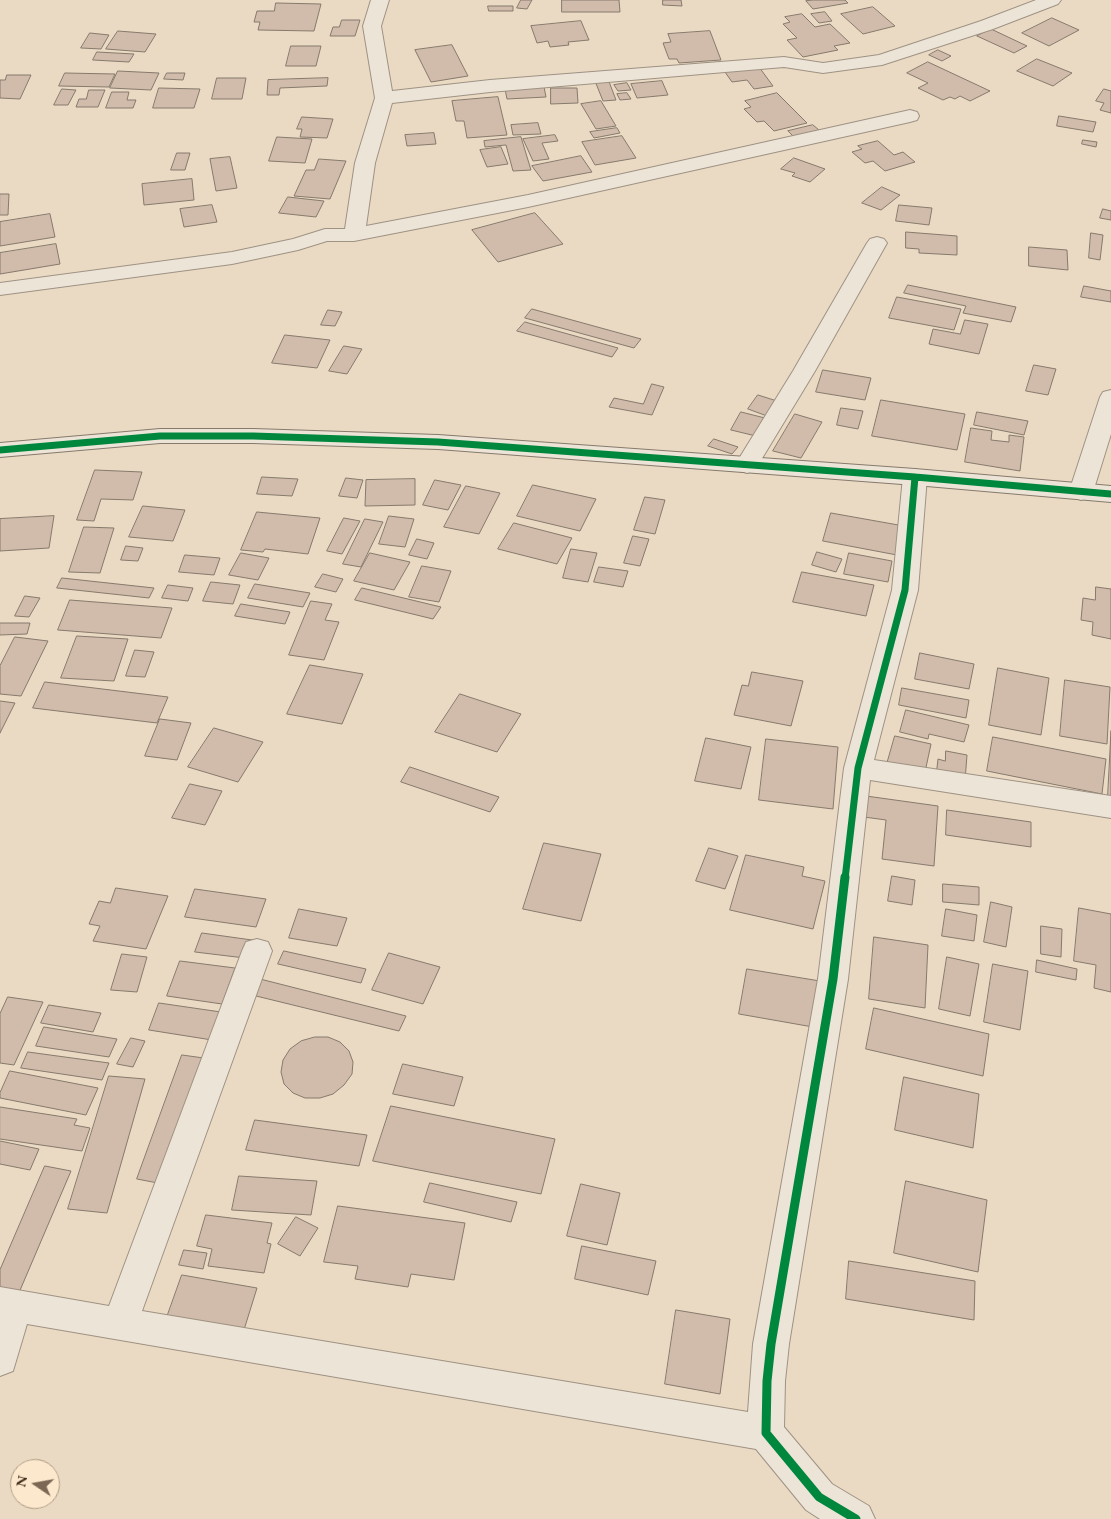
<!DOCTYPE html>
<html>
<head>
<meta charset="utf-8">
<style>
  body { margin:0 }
  #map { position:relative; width:1111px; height:1519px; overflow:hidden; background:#eadac3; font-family:"EB Garamond",serif }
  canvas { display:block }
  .north { position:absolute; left:10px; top:1459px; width:50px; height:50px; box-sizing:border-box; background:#fce9cd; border:1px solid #b19c85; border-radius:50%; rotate:282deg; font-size:14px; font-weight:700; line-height:20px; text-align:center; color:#412918 }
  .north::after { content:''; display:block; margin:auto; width:18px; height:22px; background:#7c6754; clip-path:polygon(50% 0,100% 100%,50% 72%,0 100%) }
</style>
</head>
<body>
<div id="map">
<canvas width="1111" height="1519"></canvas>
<div class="north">N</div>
</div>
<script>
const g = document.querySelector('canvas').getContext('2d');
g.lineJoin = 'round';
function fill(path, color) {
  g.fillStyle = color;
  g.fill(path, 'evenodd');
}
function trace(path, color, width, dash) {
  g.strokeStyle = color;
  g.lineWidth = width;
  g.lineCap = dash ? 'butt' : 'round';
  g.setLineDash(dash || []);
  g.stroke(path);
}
const building = new Path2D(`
  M521 0H532L527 9 517 8Z
  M562 0H619L620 12H562Z
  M663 0H681L682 6 663 5Z
  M814 0H845L848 3 813 9 806 1Z
  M276 3 321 4 314 31 258 30 260 22H254L257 11H274Z
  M488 6H513V11H489Z
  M873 7 895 26 863 34 841 14Z
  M825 12 832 21 819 23 811 14Z
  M802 14 815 27 830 24 850 43 834 46 838 50 803 57 787 40 797 38 783 24 790 22 785 17Z
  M1052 18 1079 30 1049 46 1022 33Z
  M342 20H360L355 36H330L333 27H339Z
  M581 21 589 40 568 42 569 45 550 47 548 41 537 43 531 26Z
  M991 29 1027 46 1014 53 977 36Z
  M118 31 156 34 145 52 106 49Z
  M710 31 721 60 679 63 677 59H669L663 43 671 42 668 34Z
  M90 33 109 35 101 49 81 48Z
  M452 45 468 76 431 82 415 50Z
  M291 46H321L316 66H286Z
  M938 50 951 56 942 61 929 55Z
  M97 52 134 54 129 62 93 60Z
  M1037 59 1072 73 1053 86 1017 71Z
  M928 62 990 91 970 101 960 96 955 99 950 97 943 100 918 88 928 83 907 73Z
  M759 67 773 86 754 89 747 80 732 82 725 72Z
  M118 71 159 73 151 90 110 88Z
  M65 73 115 74 109 87 59 86Z
  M167 73H185L183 80 164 79Z
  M7 75H31L20 99 0 98V80H5Z
  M217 78H246L242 99H212Z
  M328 78 327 86 280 88 279 95H267L268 80Z
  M608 79 616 100 603 101 595 81Z
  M662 81 668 95 637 98 631 84Z
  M627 83 631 90 618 91 614 85Z
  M544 87 546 97 507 99 505 89Z
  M159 88 200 89 194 108H153Z
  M551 88H577L578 103 551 104Z
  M62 89 76 90 68 105H54Z
  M1104 89 1111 91V113L1100 110 1104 103 1096 101Z
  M89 90H105L98 107H76L79 99H86Z
  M112 92H129L127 100H136L133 108H106Z
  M627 93 631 99 620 100 617 94Z
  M777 93 807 123 774 131 764 121 757 122 744 109 751 107 745 101Z
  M498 97 507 135 467 138 464 121H456L452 101Z
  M601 101 616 126 596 129 581 104Z
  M1059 116 1096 122 1093 132 1057 126Z
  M302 117 333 119 327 138 300 137 302 129H297Z
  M538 123 541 134 513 135 511 125Z
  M813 125 819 130 794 137 788 131Z
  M617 128 620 133 594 138 590 132Z
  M434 133 436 144 407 146 405 135Z
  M555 135 558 141 542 143 549 159 533 161 523 139Z
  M622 136 636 158 595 165 582 142Z
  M277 137 312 139 305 163 269 161Z
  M521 137 531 170 513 171 506 145 485 147 484 141Z
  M1083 140 1097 142 1096 147 1082 144Z
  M878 141 894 155 903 152 915 162 885 171 873 161 865 163 852 152 862 149 858 146Z
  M501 147 508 164 487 167 480 150Z
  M177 153H190L185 170H171Z
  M581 156 592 172 543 181 532 166Z
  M230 157 237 188 216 191 210 159Z
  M794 158 825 169 810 182 792 176 795 173 781 169Z
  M319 159 346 161 330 199 294 196 306 170H314Z
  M192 179 194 200 144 205 142 184Z
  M882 187 900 195 881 210 862 203Z
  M0 194H9L8 215H0Z
  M288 197 324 201 316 217 279 213Z
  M212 205 217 222 184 227 180 209Z
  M899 205 932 208 929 225 896 221Z
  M1103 209 1111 211V220L1100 218Z
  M535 213 563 244 498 262 472 230Z
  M50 214 55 237 0 246V222Z
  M906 232 957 236V255L919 253V249L906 248Z
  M1091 233 1103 235 1100 260 1089 258Z
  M56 244 60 264 0 274V253Z
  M1029 247 1067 250 1068 270 1029 266Z
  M908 285 1016 307 1011 322 963 313 966 306 904 293Z
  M1084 286 1111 291V302L1081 297Z
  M897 297 961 309 954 330 889 318Z
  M532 309 641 339 634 348 525 318Z
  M328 310 342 312 335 326 321 325Z
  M965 320 988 324 979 354 929 344 933 329 960 334Z
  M525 322 618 348 612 357 517 331Z
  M285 335 330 340 317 368 272 363Z
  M344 346 362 349 347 374 329 371Z
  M1034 365 1056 369 1048 395 1026 391Z
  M823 370 871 378 865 400 816 392Z
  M652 384 664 387 652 415 609 407 614 398 643 404Z
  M758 395 777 401 767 416 748 409Z
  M881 400 965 414 957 450 872 436Z
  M841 408 863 411 858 429 837 425Z
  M741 412 765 418 756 436 731 430Z
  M977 412 1028 421 1024 435 974 425Z
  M795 414 822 422 801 458 773 451Z
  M971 428 992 431 991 440 1009 442V435L1024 437 1020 471 965 462Z
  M714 439 738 447 732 454 708 446Z
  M95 470 142 472 133 500 101 499 94 521 77 520Z
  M262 477 298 479 292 496 257 494Z
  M346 478 363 480 357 498 339 496Z
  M415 479V505L365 506 366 480Z
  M435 480 461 485 448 510 423 505Z
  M533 485 596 499 580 531 517 516Z
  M466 486 500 493 479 534 444 527Z
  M645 497 665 500 655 534 634 530Z
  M143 506 185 510 173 541 129 537Z
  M257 512 320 518 308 554 265 549 263 552 241 550Z
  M831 513 904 526 897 555 823 541Z
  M54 516 49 548 0 551V519Z
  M389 516 414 519 405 547 379 544Z
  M344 518 360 521 342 554 327 551Z
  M365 519 383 522 361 567 343 564Z
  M514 523 572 538 557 564 498 549Z
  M84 527 114 528 100 573 69 572Z
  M633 536 649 539 640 566 624 563Z
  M417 539 434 543 427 559 409 555Z
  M126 546 143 548 138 561 121 560Z
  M571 549 597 553 588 582 563 578Z
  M817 552 842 559 836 572 812 565Z
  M241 553 269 558 258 580 229 575Z
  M370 553 410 562 394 590 354 581Z
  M849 553 892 561 888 582 844 574Z
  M185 555 220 558 214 575 179 572Z
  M422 566 451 571 439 602 409 597Z
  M599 567 628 571 623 587 594 582Z
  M802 572 874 585 866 616 793 602Z
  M323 574 343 579 336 592 315 587Z
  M62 578 154 588 149 598 57 588Z
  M211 582 240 585 233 604 203 601Z
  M255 584 310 593 303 607 248 598Z
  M168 585 193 588 188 601 162 598Z
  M1096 587 1111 589V639L1092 635 1093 622 1081 620 1083 598 1095 600Z
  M362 588 441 607 433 619 355 600Z
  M25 596 40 598 29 617 15 616Z
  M70 600 172 608 161 638 58 630Z
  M311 601 332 604 325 620 339 622 324 660 289 655Z
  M241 604 290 612 285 624 235 616Z
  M0 623H30L27 634 0 635Z
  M77 636 128 639 114 681 61 678Z
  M15 637 48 641 21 696 0 694V666Z
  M135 650 154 652 145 677 126 676Z
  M920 653 974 664 969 689 915 679Z
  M310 665 363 674 342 724 287 714Z
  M998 668 1049 678 1041 735 989 725Z
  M752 672 803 681 791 726 734 715 742 685 748 686Z
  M1065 680 1110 687 1107 744 1060 736Z
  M45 682 168 697 157 723 33 708Z
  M902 688 969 700 966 718 899 705Z
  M460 694 521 714 497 752 435 732Z
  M0 701 15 703 0 733Z
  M906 710 969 725 964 742 929 734 928 739 900 732Z
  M160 719 191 723 177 760 145 756Z
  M214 728 263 742 238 782 188 767Z
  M1111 731V797L1108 796Z
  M895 736 931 744 925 772 887 764Z
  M993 737 1106 759 1102 794 987 771Z
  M706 738 751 747 741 789 695 781Z
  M766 739 838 747 833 809 759 800Z
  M946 751 967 755 965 781 936 776 938 759 945 761Z
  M410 767 499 797 490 812 401 782Z
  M190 784 222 791 205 825 172 818Z
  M866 796 938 806 934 866 882 859 886 820 864 817Z
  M947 810 1031 822V847L946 835Z
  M544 843 601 854 581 921 523 909Z
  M709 848 738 856 725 889 696 881Z
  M746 855 804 867 802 876 825 881 813 929 730 910Z
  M892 876 915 880 912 905 888 901Z
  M943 884 979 887V905L943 902Z
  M116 888 168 896 146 949 93 941 100 926 89 924 99 901 110 903Z
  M195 889 266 899 256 927 185 917Z
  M991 902 1012 907 1006 947 984 942Z
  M1079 908 1111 914V992L1094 988 1096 965 1074 961Z
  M299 909 347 918 337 946 289 938Z
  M946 909 977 915 974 941 942 936Z
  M1041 926 1062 929 1061 957 1041 954Z
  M202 933 259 941 253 959 195 952Z
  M874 937 928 945 925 1008 869 999Z
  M284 951 366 969 361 983 278 964Z
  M389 953 440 967 423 1004 372 990Z
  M122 954 147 957 137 992 111 990Z
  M947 957 979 964 970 1016 939 1009Z
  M1037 960 1077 969 1076 980 1036 972Z
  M180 961 235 968 222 1004 167 996Z
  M993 964 1028 971 1020 1030 984 1022Z
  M747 969 820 981 813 1027 739 1014Z
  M260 979 406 1016 399 1031 252 995Z
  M8 997 43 1002 14 1065 0 1063V1014Z
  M159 1003 221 1012 212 1040 149 1030Z
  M49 1005 101 1013 93 1032 41 1023Z
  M874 1008 989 1034 983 1076 866 1049Z
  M44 1027 117 1039 109 1057 36 1046Z
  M315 1037H328L340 1042 349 1051 353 1062 352 1074 344 1085 333 1094 320 1098H305L293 1093 284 1084 281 1072 283 1060 290 1049 301 1041Z
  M131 1038 145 1041 133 1067 117 1064Z
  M28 1052 109 1063 102 1080 21 1068Z
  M182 1055 211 1059 168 1185 137 1179Z
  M403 1064 463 1077 454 1106 393 1094Z
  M10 1071 98 1088 86 1115 0 1098V1093Z
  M109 1076 145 1079 107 1213 68 1209Z
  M904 1077 979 1094 973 1148 895 1130Z
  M391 1106 555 1139 541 1194 373 1161Z
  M0 1107 77 1119 74 1125 90 1128 82 1151 0 1139Z
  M255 1120 367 1135 359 1166 246 1150Z
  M0 1141 39 1149 30 1170 0 1164Z
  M45 1166 71 1171 15 1302 0 1299V1270Z
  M239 1176 317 1181 311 1215 232 1210Z
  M906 1181 987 1200 978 1272 894 1253Z
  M430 1183 517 1202 511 1222 424 1202Z
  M581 1184 620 1193 607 1245 567 1236Z
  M338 1206 465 1223 454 1280 411 1274 408 1287 355 1279 358 1266 324 1262Z
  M206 1215 272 1223 267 1243 271 1244 264 1273 208 1266 212 1249 197 1246Z
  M296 1217 318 1228 300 1256 278 1244Z
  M582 1246 656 1261 648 1295 575 1279Z
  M184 1250 207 1253 203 1269 179 1265Z
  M849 1261 975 1281 974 1320 846 1299Z
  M182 1275 257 1288 243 1333 166 1320Z
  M676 1310 730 1319 720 1394 665 1384Z`);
fill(building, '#d1bbab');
trace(building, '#867a6c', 1);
const street = new Path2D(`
  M371 0H389L381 26 392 91 490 80 784 57 823 63 879 55 981 21 1036 0H1061L1058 4 993 29 882 65 823 73 784 67 490 92 392 103 375 163 366 226 528 195 910 110 917 112 919 116 917 120 910 122 528 207 354 241H327L298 250 232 264 0 295V283L232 252 293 239 325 229H345L355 163 375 98 363 26Z
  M877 237 884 239 887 243 815 371 755 470 747 473 739 470 735 465 793 371 867 243 870 239Z
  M1111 390V434L1093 492 1089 497 1081 500 1073 497 1069 492 1100 397 1103 392Z
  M915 469 923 472 927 477 918 590 874 760 1111 796V818L870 780 848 979 789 1344 785 1381 784 1427 832 1484 869 1506 875 1519H820L806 1510 756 1449 27 1324 13 1371 0 1376V1287L109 1306 242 951 246 942 257 939 268 942 272 951 142 1311 748 1412 753 1344 818 979 844 768 892 590 903 477 907 472Z`);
const secondary = new Path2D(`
  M160 429H253L438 435 915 469 1111 486V502L915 485 438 449 253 443H160L0 457V443Z`);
trace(street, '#9e9283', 2);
trace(secondary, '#867a6c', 2);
fill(street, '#ede4d8');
fill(secondary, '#ede4d8');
trace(new Path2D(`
  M0 450 160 436H253L438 442 915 477 1111 494
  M845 879 858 768 905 590 915 477`), '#00873e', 7);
trace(new Path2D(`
  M845 877 833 979 771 1344 767 1381 766 1433 819 1497 856 1519`), '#00873e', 9);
</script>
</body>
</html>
